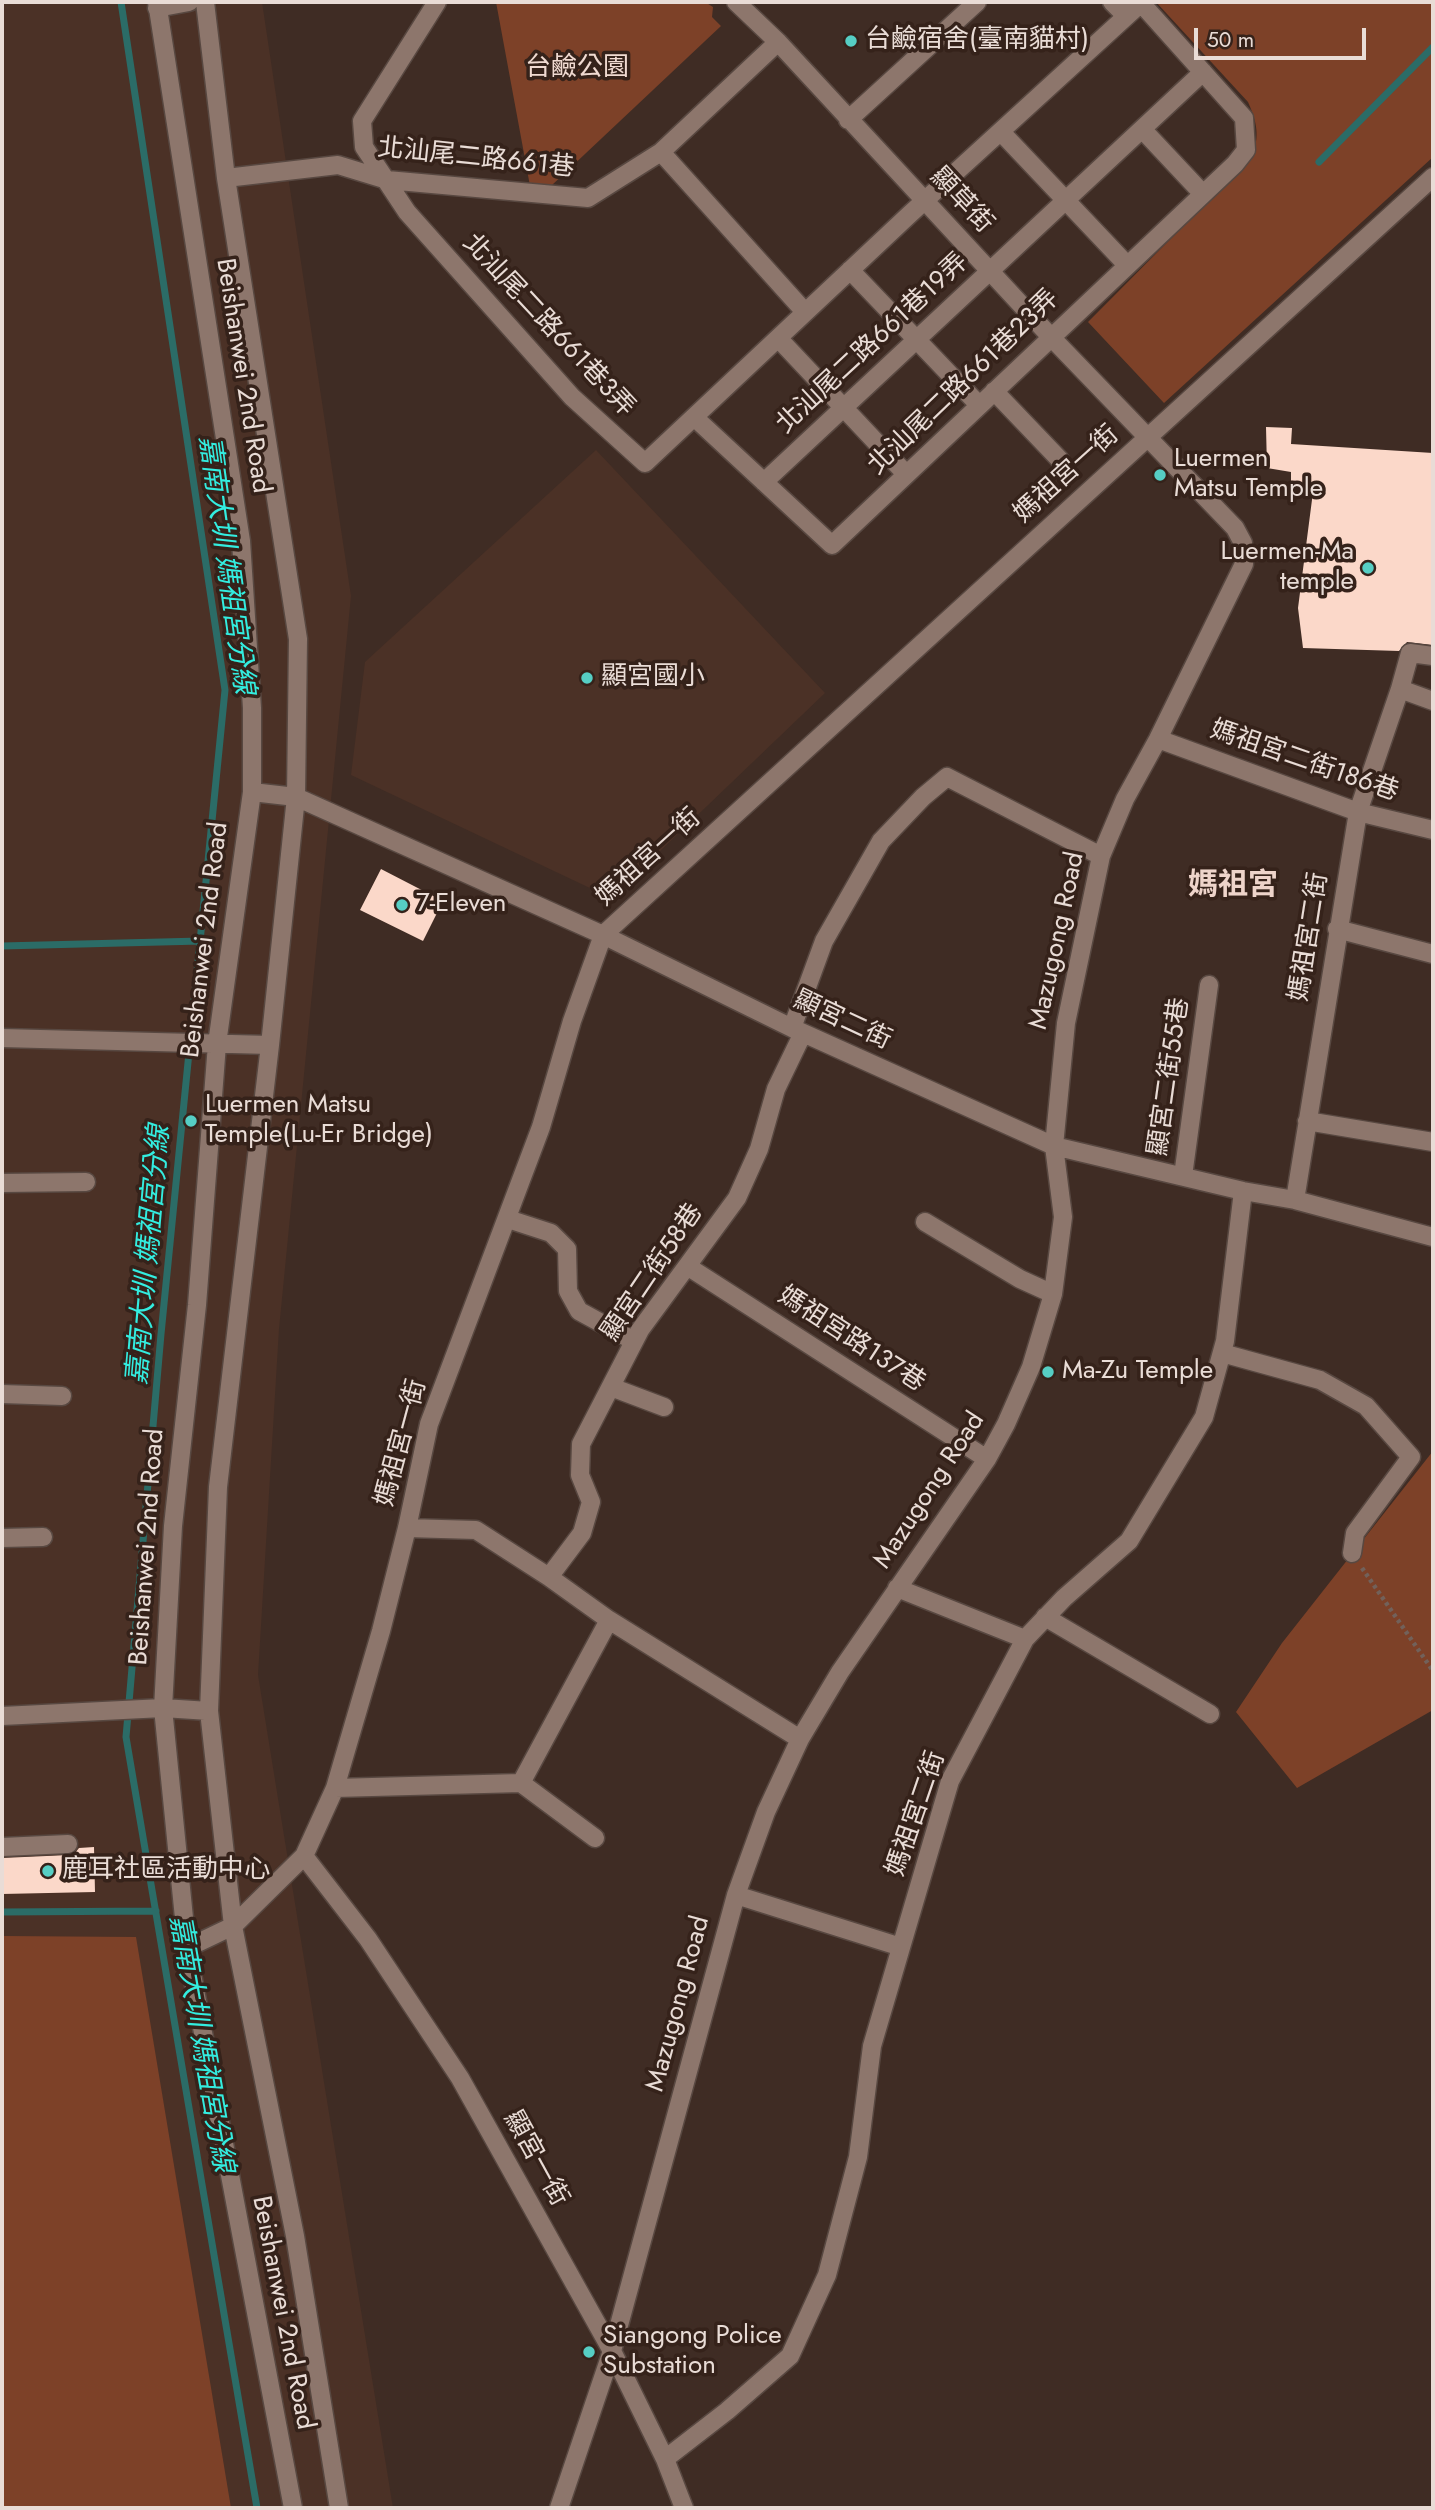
<!DOCTYPE html>
<html>
<head>
<meta charset="utf-8">
<style>
  body { margin:0 }
  #map { position:relative; width:1435px; height:2510px; overflow:hidden; background:#3f2c24; font-family:Jost,sans-serif }
  canvas { display:block }
  .frame { position:absolute; inset:0; border:4px solid #e9dcd6; pointer-events:none }
  .scale { position:absolute; left:1194px; top:28px; width:172px; height:32px; box-sizing:border-box; border:4px solid #e9dcd6; border-top:0; padding-left:9px; font-size:21px; line-height:24px; white-space:nowrap; color:#e9dcd6; -webkit-text-stroke:5px #35221a; paint-order:stroke }
</style>
</head>
<body>
<div id="map">
<canvas width="1435" height="2510"></canvas>
<div class="frame"></div>
<div class="scale">50 m</div>
</div>
<script>
const g = document.querySelector('canvas').getContext('2d');
g.lineJoin = 'round';
function fill(path, color) {
  g.fillStyle = color;
  g.fill(path, 'evenodd');
}
function trace(path, color, width, dash) {
  g.strokeStyle = color;
  g.lineWidth = width;
  g.lineCap = dash ? 'butt' : 'round';
  g.setLineDash(dash || []);
  g.stroke(path);
}
function write(font, color, halo, rows, align = 'center') {
  g.font = font + ' Jost,"Noto Sans TC",sans-serif';
  g.lineWidth = 7;
  g.setLineDash([]);
  g.textBaseline = 'middle';
  g.strokeStyle = halo;
  g.fillStyle = color;
  for (const [text, x, y, turn = 0] of rows) {
    g.save();
    g.translate(x, y);
    g.rotate((+turn || 0) * Math.PI / 180);
    g.textAlign = isNaN(turn) ? turn : align;
    if (halo) g.strokeText(text, 0, 0);
    g.fillText(text, 0, 0);
    g.restore();
  }
}
fill(new Path2D(`
  M2 2H262L351 596 279 1329 258 1675 393 2508H2Z
  M596 450 825 693 611 898 351 775 365 662Z`), '#4b3126');
fill(new Path2D(`
  M496 2H705L713 7 712 17 721 26 551 186H530Z
  M1156 2H1433V157L1164 403 1088 322 1252 157C1260 136 1257 122 1248 102Z
  M1433 1451V1710L1297 1788 1236 1712 1282 1643Z
  M2 1936 136 1937 231 2508H2Z`), '#7d4128');
trace(new Path2D(`
  M121 2 225 690 161 1334 126 1737 257 2508
  M1319 162 1433 47
  M2 946 201 941
  M2 1912 156 1911`), '#2b6c67', 7);
fill(new Path2D(`
  M1266 427 1292 428 1291 444 1433 453V645L1407 642 1399 651 1303 648 1298 608 1313 492 1291 486V472L1267 468Z
  M381 869 443 901 423 941 360 910Z
  M94 1847 95 1892 2 1894V1858L69 1855 75 1853 79 1848Z`), '#fbd8c9');
const minor = new Path2D(`
  M157 2 241 541 252 708V792L217 1044 197 1305 173 1526 163 1708 187 1948 293 2508
  M205 2 226 178 298 639 296 797 270 1045 218 1487 209 1711 233 1926 295 2236 339 2508
  M437 2 362 121 364 147 407 212 572 397 645 463 910 214 1142 2
  M1112 2 1126 16
  M157 8 189 2
  M848 120 977 2
  M1142 129 1203 194
  M1001 132 1127 265
  M661 152 778 42
  M226 178 338 165 387 180 588 198 661 152 805 312
  M850 270 979 405
  M778 338 906 474
  M994 391 1060 460
  M694 417 832 545 1235 164 1246 150 1244 118 1141 3
  M764 482 1203 72
  M1400 689 1433 701
  M1158 739 1358 812 1433 830
  M252 792 296 797 603 935 792 1028 1054 1146 1243 1191 1295 1200 1433 1237
  M1337 929 1433 954
  M792 1028 824 941 881 841 923 797 947 777 1101 856
  M2 1038 270 1045
  M1307 1121 1433 1142
  M1183 1176 1209 985
  M2 1183 86 1182
  M1295 1200 1358 812 1400 689 1410 653 1433 656
  M508 1219 551 1233 567 1249 568 1291 579 1311 634 1341
  M925 1222 1020 1279 1053 1294
  M687 1266 987 1459
  M1222 1353 1320 1380 1366 1406 1411 1457 1355 1533 1352 1553
  M611 1387 664 1407
  M2 1394 62 1396
  M407 1528 476 1530 549 1577 609 1620 800 1739
  M2 1538 43 1537
  M549 1577 582 1533 591 1502 580 1475 581 1444 640 1330 737 1198 759 1149 776 1089 803 1033
  M897 1588 1025 1639
  M1045 1617 1210 1714
  M2 1716 163 1708 209 1711
  M521 1783 595 1838
  M335 1788 521 1783 609 1620
  M2 1847 68 1844
  M304 1856 368 1939 460 2078 612 2351 665 2459 684 2508
  M736 1895 901 1947
  M187 1948 233 1926 304 1856 335 1788 381 1631 407 1528 429 1424 541 1127 572 1021 603 935 1433 177
  M665 2459 727 2411 790 2356 827 2275 858 2157 872 2046 950 1781 1025 1639 1064 1598 1129 1541 1204 1417 1225 1341 1243 1191
  M559 2508 612 2351 736 1895 766 1812 800 1739 840 1672 987 1459 1006 1424 1031 1367 1053 1294 1063 1217 1054 1146 1066 1023 1101 856 1125 799 1158 739 1244 564 1243 543 1235 528 1050 336 778 42 736 2`);
trace(minor, '#584841', 21);
trace(new Path2D(`
  M1362 1568 1433 1671`), '#72615a', 4.5, [3.5, 3.5]);
trace(minor, '#8d766c', 18);
for (const [x, y, r, color] of [
  [851,41,7,"#56cec4"],
  [1160,475,7,"#56cec4"],
  [1368,568,7,"#56cec4"],
  [587,678,7,"#56cec4"],
  [402,905,7,"#56cec4"],
  [191,1121,7,"#56cec4"],
  [1048,1372,7,"#56cec4"],
  [48,1871,7,"#56cec4"],
  [589,2352,7,"#56cec4"]
]) {
  const dot = new Path2D();
  dot.arc(x, y, r, 0, 2 * Math.PI);
  g.fillStyle = color;
  g.fill(dot);
  trace(dot, '#35221a', 2.5);
}
write('26px', '#e9dcd6', '#35221a', [
  ["台鹼宿舍(臺南貓村)",865,41],
  ["Luermen",1174,460],
  ["Matsu Temple",1174,490],
  ["Luermen-Ma",1354,553,"right"],
  ["temple",1354,583,"right"],
  ["顯宮國小",601,678],
  ["7-Eleven",416,905],
  ["Luermen Matsu",205,1106],
  ["Temple(Lu-Er Bridge)",205,1136],
  ["Ma-Zu Temple",1062,1372],
  ["鹿耳社區活動中心",62,1871],
  ["Siangong Police",603,2337],
  ["Substation",603,2367]
], 'left');
write('26px', '#f0dad1', '#35221a', [
  ["台鹼公園",577,69]
]);
write('26px', '#e9dcd6', '#35221a', [
  ["北汕尾二路661巷",476,159,6],
  ["顯草街",961,201,47],
  ["北汕尾二路661巷3弄",548,326,47],
  ["北汕尾二路661巷19弄",873,344,-43],
  ["Beishanwei 2nd Road",242,376,81],
  ["北汕尾二路661巷23弄",964,383,-44],
  ["媽祖宮一街",1067,475,-42],
  ["媽祖宮二街186巷",1304,762,19],
  ["媽祖宮一街",649,858,-42],
  ["媽祖宮二街",1310,937,-81],
  ["Beishanwei 2nd Road",206,940,-83],
  ["Mazugong Road",1058,941,-78],
  ["顯宮二街",842,1021,25],
  ["顯宮二街55巷",1170,1077,-82],
  ["顯宮二街58巷",653,1273,-56],
  ["媽祖宮路137巷",851,1340,33],
  ["媽祖宮一街",402,1443,-75],
  ["Mazugong Road",930,1491,-57],
  ["Beishanwei 2nd Road",148,1547,-86],
  ["媽祖宮二街",917,1814,-71],
  ["Mazugong Road",679,2004,-75],
  ["顯宮一街",535,2159,61],
  ["Beishanwei 2nd Road",282,2313,79]
]);
write('italic 28px', '#33ede0', '#35221a', [
  ["嘉南大圳 媽祖宮分線",225,565,82],
  ["嘉南大圳 媽祖宮分線",150,1255,-85],
  ["嘉南大圳 媽祖宮分線",200,2044,80]
]);
write('bold 30px', '#eed4ca', '#35221a', [
  ["媽祖宮",1233,887]
]);
</script>
</body>
</html>
